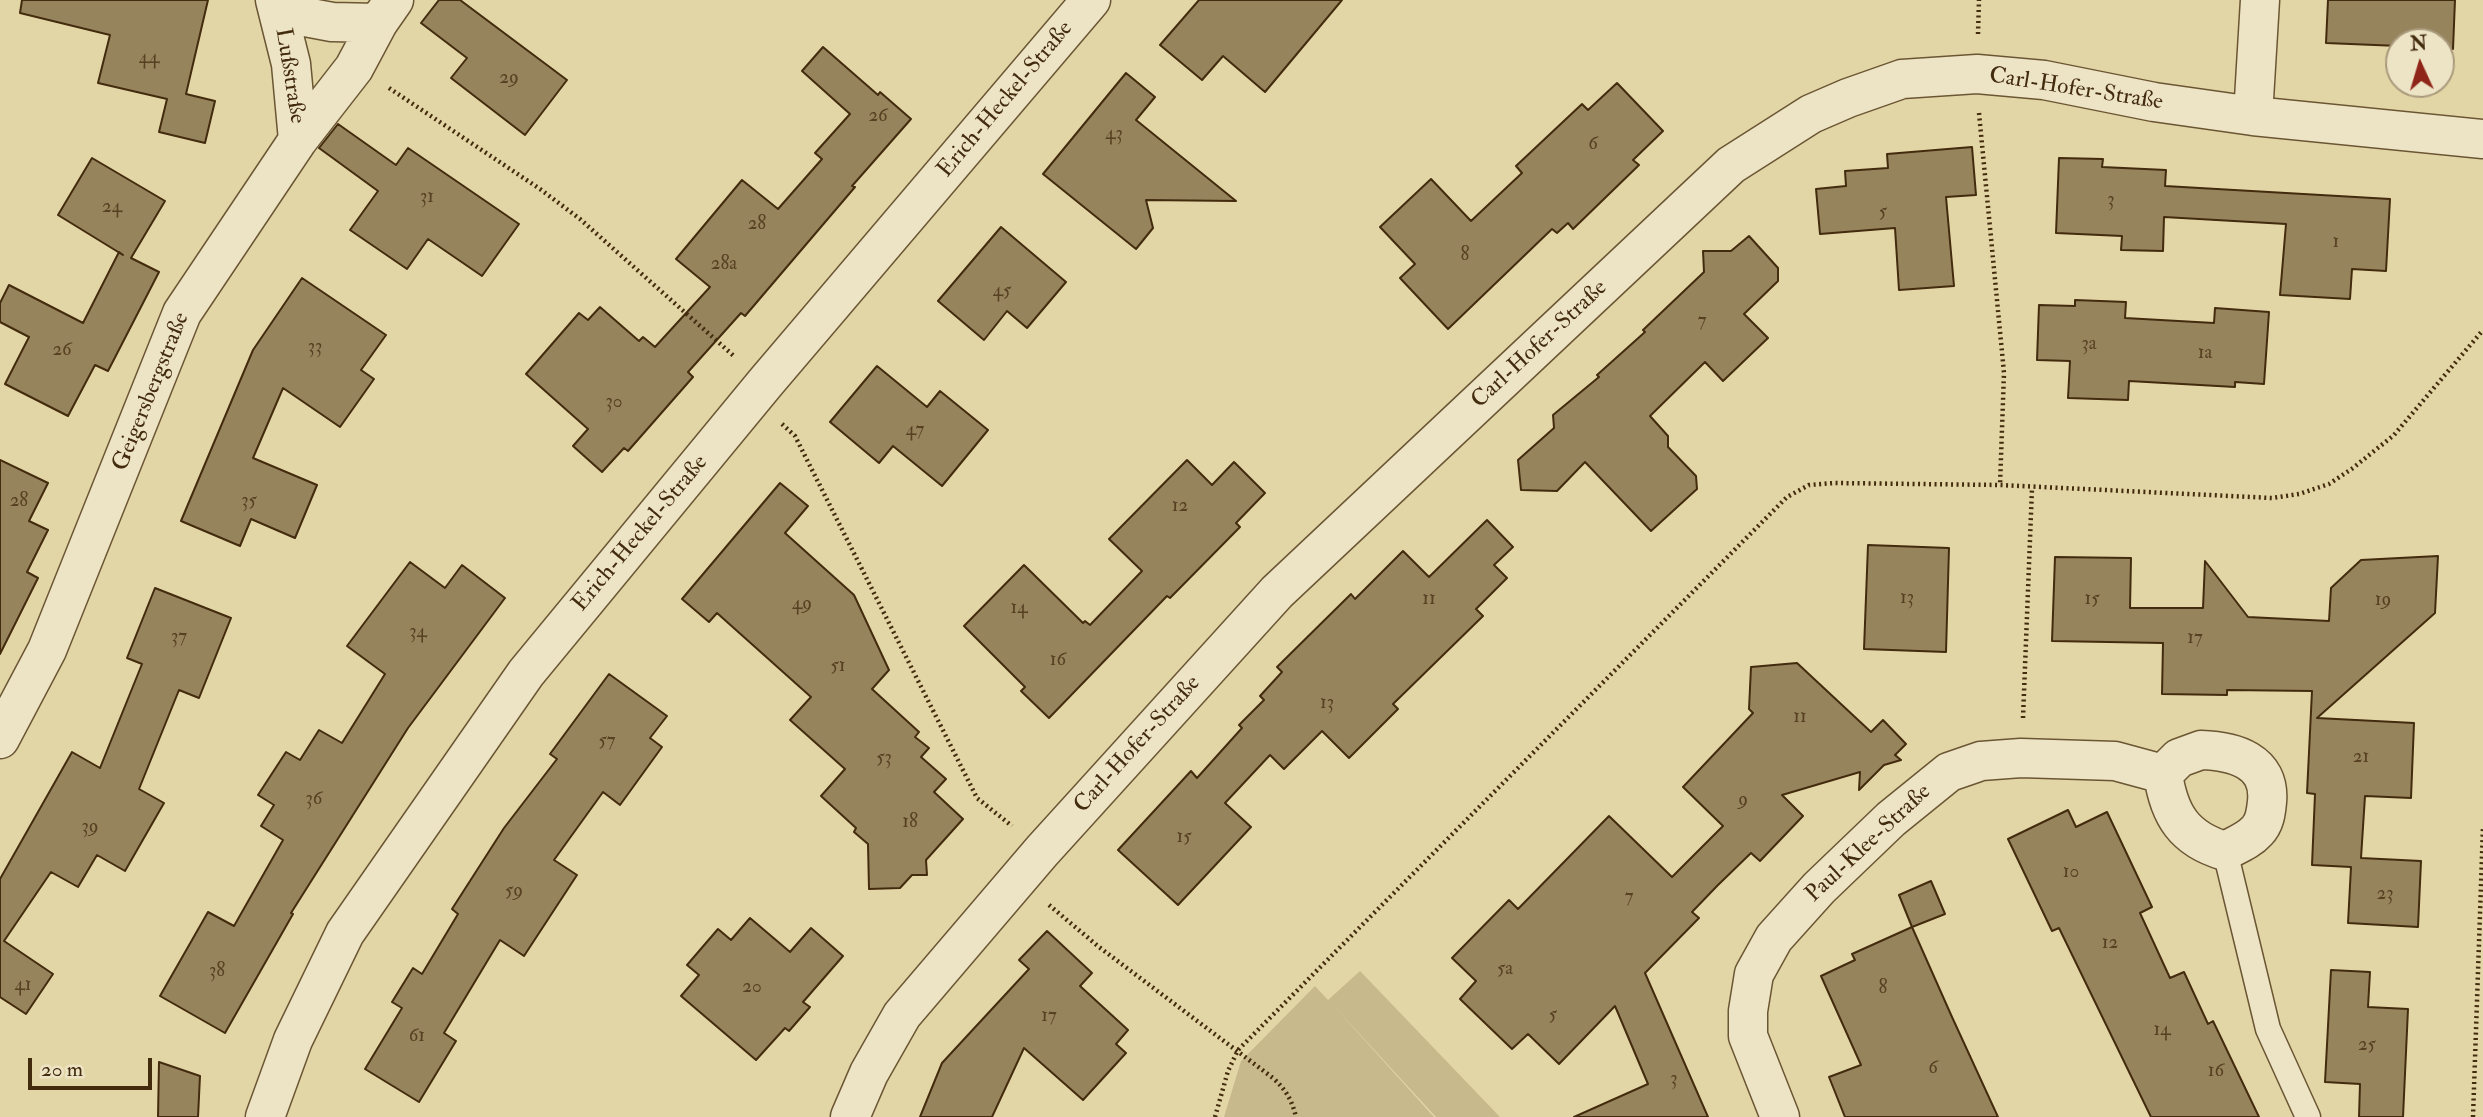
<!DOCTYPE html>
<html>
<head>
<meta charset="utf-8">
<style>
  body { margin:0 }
  #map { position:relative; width:2483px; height:1117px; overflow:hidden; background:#e3d6a6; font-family:"IM FELL Double Pica",serif }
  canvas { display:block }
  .north { position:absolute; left:2385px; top:28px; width:70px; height:70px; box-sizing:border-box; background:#ede4c5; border:2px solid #a99a7c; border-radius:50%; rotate:356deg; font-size:19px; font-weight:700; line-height:28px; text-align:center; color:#432b0e }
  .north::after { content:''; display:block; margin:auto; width:24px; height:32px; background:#8f2418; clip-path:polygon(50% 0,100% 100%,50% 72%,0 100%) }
  .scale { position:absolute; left:28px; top:1058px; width:124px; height:32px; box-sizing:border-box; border:4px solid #432b0e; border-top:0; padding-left:9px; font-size:21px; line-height:24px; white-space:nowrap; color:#432b0e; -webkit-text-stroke:5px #ede4c5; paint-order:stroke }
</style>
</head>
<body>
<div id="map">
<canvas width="2483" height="1117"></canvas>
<div class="north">N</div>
<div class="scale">20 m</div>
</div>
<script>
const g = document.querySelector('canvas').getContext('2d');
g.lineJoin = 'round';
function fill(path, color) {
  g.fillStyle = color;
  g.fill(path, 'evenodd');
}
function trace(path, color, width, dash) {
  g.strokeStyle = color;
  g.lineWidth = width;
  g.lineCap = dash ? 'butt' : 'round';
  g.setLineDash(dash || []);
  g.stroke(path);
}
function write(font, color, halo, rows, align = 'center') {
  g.font = font + ' "IM FELL Double Pica",serif';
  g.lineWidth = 5;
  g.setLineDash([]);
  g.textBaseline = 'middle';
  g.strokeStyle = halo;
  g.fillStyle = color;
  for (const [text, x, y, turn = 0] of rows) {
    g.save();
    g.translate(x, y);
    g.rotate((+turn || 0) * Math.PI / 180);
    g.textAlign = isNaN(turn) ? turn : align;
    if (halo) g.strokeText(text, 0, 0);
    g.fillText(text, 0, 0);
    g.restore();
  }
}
fill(new Path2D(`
  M1360 971 1500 1117H1436L1331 1003 1434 1117H1224L1241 1061 1315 986 1328 1000Z`), '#c8b98c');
const building = new Path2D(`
  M22 0H208L186 94 215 101 205 143 159 132 167 99 98 83 110 35 20 13Z
  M439 0H460L567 80 525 135 451 78 467 58 421 23Z
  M1199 0H1342L1265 92 1223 56 1202 80 1160 45Z
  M2328 0H2455L2453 49 2441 48V42H2399V46L2326 43Z
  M823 47 878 95 880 92 911 119 852 186 855 187 745 316 741 313 688 372 693 377 628 451 624 448 602 472 573 446 588 429 526 374 579 313 588 320 600 307 639 341 643 337 655 347 710 287 676 259 742 180 778 209 822 159 815 153 850 114 802 71Z
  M1126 73 1155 97 1136 120 1236 201 1146 200 1153 228 1136 249 1043 174Z
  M1617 83 1663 131 1633 160 1639 165 1573 229 1568 223 1557 233 1552 229 1448 329 1400 278 1415 264 1380 227 1431 179 1471 221 1522 173 1516 166 1582 104 1588 110Z
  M338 124 396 165 408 148 519 224 482 276 428 239 407 269 350 230 378 191 319 148Z
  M1972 147 1976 195 1946 197 1954 286 1899 290 1895 228 1820 234 1816 189 1846 186 1845 171 1888 168 1887 154Z
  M92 158 165 201 131 258 159 272 108 371 95 365 68 416 5 384 29 337 0 322V303L9 285 83 323 119 252 123 255 58 215Z
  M2059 158 2103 159 2102 167 2166 170 2165 186 2390 199 2386 271 2352 269 2350 299 2280 295 2286 224 2164 217 2163 251 2121 250 2122 236 2056 233Z
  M1001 227 1066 282 1027 328 1007 311 984 340 938 301Z
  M1749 236 1778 268V281L1744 314 1768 338 1723 381 1705 362 1650 416 1668 436V447L1696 476 1697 489 1651 531 1585 462 1557 491 1521 490 1518 460 1554 428 1553 415 1599 377 1597 375 1645 332 1643 330 1704 272 1703 251H1731Z
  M302 278 386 335 361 370 374 379 340 427 283 388 253 458 317 485 295 538 251 519 240 546 181 521 253 350Z
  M2075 300 2126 302 2125 318 2214 323 2215 308 2269 312 2264 384 2235 382V387L2129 381 2128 400 2068 398 2070 361 2037 360 2039 305 2075 306Z
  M877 366 927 407 940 391 988 430 942 486 893 446 879 463 830 422Z
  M0 460 48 483 29 521 48 530 27 572 38 578 0 654Z
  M1187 460 1212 485 1234 462 1265 493 1236 523 1240 527 1170 598 1167 596 1049 718 1021 691 1025 687 964 626 1024 565 1083 623 1085 621 1090 625 1142 571 1109 539Z
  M780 483 808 506 785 533 854 595 889 670 872 689 919 732 915 737 929 748 921 757 946 779 934 792 963 819 926 860 927 875H912L900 888 869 889 868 844 854 832 856 828 821 796 845 769 790 720 811 697 717 613 709 622 682 599Z
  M1487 520 1513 547 1494 565 1507 578 1476 609 1483 616 1393 704 1398 709 1349 758 1322 731 1284 769 1270 755 1225 803 1251 827 1178 905 1118 850 1191 771 1197 778 1242 728 1239 725 1264 700 1260 696 1282 672 1277 667 1351 594 1355 599 1403 551 1429 577Z
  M1868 545 1949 548 1946 652 1864 649Z
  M2438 556 2435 613 2317 718 2414 723 2411 798 2365 796 2361 858 2421 861 2418 927 2348 923 2351 867 2312 865 2315 794 2307 793 2312 691 2227 690V695L2162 694 2163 643 2052 641 2055 557 2131 558 2130 608H2203L2205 561 2248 617 2329 621 2331 588 2361 560Z
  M410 562 445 588 462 565 505 598 408 728 291 913 293 914 225 1033 160 996 208 912 234 926 283 840 261 826 274 805 258 795 286 752 300 760 319 730 342 743 385 674 347 646Z
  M155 588 231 618 199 698 179 690 139 789 164 803 125 871 97 855 78 887 51 872 4 941 53 974 26 1014 0 997V879L72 752 100 768 142 664 127 658Z
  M1797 663 1871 732 1883 720 1906 744 1895 755 1901 760 1884 765 1859 790 1860 772 1782 795 1803 816 1760 861 1751 853 1717 886 1692 912 1699 918 1645 973 1708 1117H1574L1648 1084 1615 1006 1559 1064 1528 1034 1512 1049 1460 999 1476 981 1452 958 1509 900 1518 909 1609 816 1672 877 1723 826 1683 787 1753 713 1749 709 1751 667Z
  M609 674 667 716 650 738 662 747 620 805 603 792 554 860 577 875 524 956 500 940 444 1033 456 1041 419 1102 365 1069 402 1008 392 1002 413 968 422 974 458 914 452 909 504 828 557 759 550 754Z
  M2068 810 2076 827 2107 812 2152 907 2140 913 2170 978 2184 972 2208 1024 2213 1021 2259 1117H2151L2059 928 2052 931 2008 839Z
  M1931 881 1945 914 1912 927 1899 895Z
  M750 918 790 952 811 928 843 956 803 1002 810 1007 789 1031 785 1028 756 1060 681 996 699 975 687 965 718 929 731 940Z
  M1912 927 1952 1017 1998 1117H1845L1829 1077 1861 1065 1821 976 1855 960 1852 954Z
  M1047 931 1092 973 1080 986 1128 1030 1116 1044 1126 1053 1083 1100 1024 1048 992 1117H920L942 1063 1029 969 1019 960Z
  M2331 970 2370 972 2368 1007 2408 1009 2403 1117H2359L2360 1084 2325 1082Z
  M159 1062 200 1076 198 1117H158Z`);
fill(building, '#96845d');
trace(building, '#432b0e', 2);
const lane = new Path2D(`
  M2225 851 2268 1029 2308 1117`);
const street = new Path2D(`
  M275 0 291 64 298 140
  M279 12 332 22 378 23
  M2253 116 2260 0
  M0 739 47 650 182 313 298 140 354 68 378 23 394 0
  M2201 750C2234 751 2271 761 2267 802 2266 812 2265 823 2257 831 2248 841 2236 845 2225 851 2184 839 2169 815 2163 774L2179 758Z
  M265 1117 293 1040 345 933 526 673 766 382 1091 0
  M850 1117 869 1073 902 1015 1042 851 1277 592 1731 165 1811 114 1848 98 1902 79 1977 74 2044 80 2154 102 2253 116 2483 139
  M1780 1117 1748 1036V1011L1754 974 1774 938 1819 888 1891 819 1949 772 1981 761 2021 758 2115 761 2163 774`);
trace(lane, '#6b5634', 27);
trace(street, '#6b5634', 41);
trace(new Path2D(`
  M1978 34 1979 0
  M389 88 540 189 580 219 735 357
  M1979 113 2004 373 2000 485
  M782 424 795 436 977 798 1012 826
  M2023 718 2032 488
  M1049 905 1099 947 1273 1078C1286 1090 1292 1100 1296 1117
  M1215 1117 1228 1071 1238 1050 1787 497 1809 485 1834 483 2000 485 2272 498 2299 494 2329 484 2353 468 2394 435 2483 330
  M2473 1117 2483 827`), '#432b0e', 4.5, [2, 3.5]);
trace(lane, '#ede4c5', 24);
trace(street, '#ede4c5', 38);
write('19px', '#584122', null, [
  ["44",149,59],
  ["29",509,79],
  ["26",878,117],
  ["43",1114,135],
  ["6",1593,145],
  ["31",427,198],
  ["3",2111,201],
  ["24",112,208],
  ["5",1883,213],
  ["28",757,225],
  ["1",2336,243],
  ["8",1465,256],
  ["28a",724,265],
  ["45",1002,292],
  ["7",1702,322],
  ["3a",2089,345],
  ["33",315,348],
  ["26",62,351],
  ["1a",2205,354],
  ["30",614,403],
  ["47",915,431],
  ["28",19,502],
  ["35",249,502],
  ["12",1180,507],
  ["13",1907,599],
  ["11",1429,600],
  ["15",2092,600],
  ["19",2383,601],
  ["49",802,605],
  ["14",1019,609],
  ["34",418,633],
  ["37",179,638],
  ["17",2195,639],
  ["16",1058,661],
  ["51",838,667],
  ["13",1327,704],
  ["11",1800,718],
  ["57",607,742],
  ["21",2361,758],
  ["53",884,759],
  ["36",314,800],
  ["9",1743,801],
  ["18",910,823],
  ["39",90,828],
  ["15",1184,838],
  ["10",2071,873],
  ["59",514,892],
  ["23",2385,895],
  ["7",1629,898],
  ["12",2110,944],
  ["5a",1505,970],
  ["38",217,972],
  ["41",23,986],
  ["20",752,988],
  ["8",1883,989],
  ["5",1553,1016],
  ["17",1049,1017],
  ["14",2162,1031],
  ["61",417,1037],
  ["25",2367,1046],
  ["6",1933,1069],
  ["16",2216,1072],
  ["3",1674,1080]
]);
write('23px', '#432b0e', '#ede4c5', [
  ["Lußstraße",289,76,81],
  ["Carl-Hofer-Straße",2076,90,9],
  ["Erich-Heckel-Straße",1006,100,-50],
  ["Carl-Hofer-Straße",1540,345,-43],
  ["Geigersbergstraße",152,392,-68],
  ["Erich-Heckel-Straße",641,534,-50],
  ["Carl-Hofer-Straße",1138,745,-48],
  ["Paul-Klee-Straße",1869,844,-43]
]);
</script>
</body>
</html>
